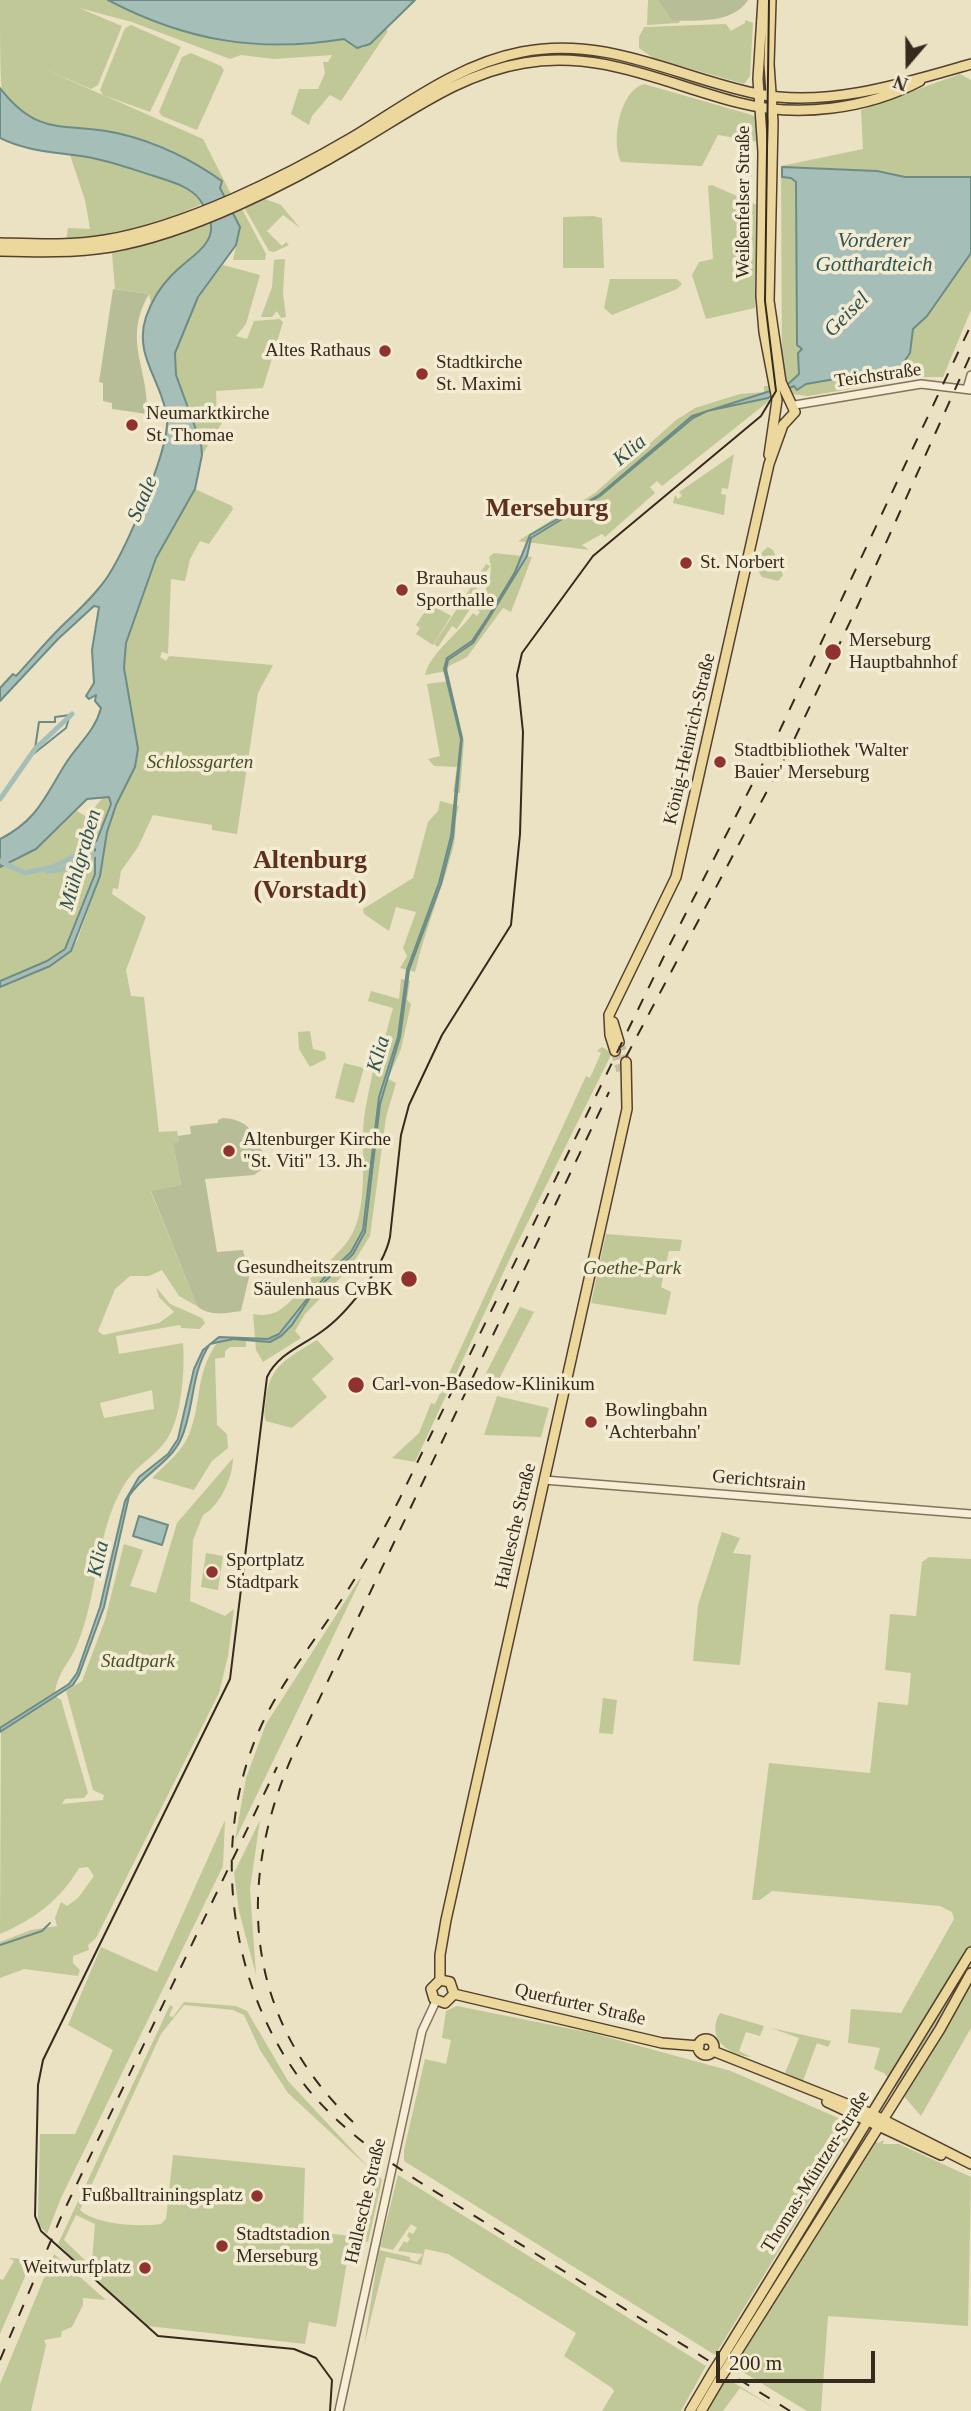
<!DOCTYPE html>
<html>
<head>
<meta charset="utf-8">
<style>
  body { margin:0 }
  #map { position:relative; width:971px; height:2411px; overflow:hidden; background:#ebe1c3; font-family:Georgia,serif }
  canvas { display:block }
  .north { position:absolute; left:873px; top:28px; width:70px; height:70px; -webkit-text-stroke:5px #f3ebd2; paint-order:stroke; rotate:200deg; font-size:19px; font-weight:700; line-height:28px; text-align:center; color:#352a1e }
  .north::after { content:''; display:block; margin:auto; width:24px; height:32px; background:#352a1e; clip-path:polygon(50% 0,100% 100%,50% 72%,0 100%) }
  .scale { position:absolute; left:716px; top:2351px; width:159px; height:32px; box-sizing:border-box; border:4px solid #352a1e; border-top:0; padding-left:9px; font-size:21px; line-height:24px; white-space:nowrap; color:#352a1e; -webkit-text-stroke:5px #f3ebd2; paint-order:stroke }
</style>
</head>
<body>
<div id="map">
<canvas width="971" height="2411"></canvas>
<div class="north">N</div>
<div class="scale">200 m</div>
</div>
<script>
const g = document.querySelector('canvas').getContext('2d');
g.lineJoin = 'round';
function fill(path, color) {
  g.fillStyle = color;
  g.fill(path, 'evenodd');
}
function trace(path, color, width, dash) {
  g.strokeStyle = color;
  g.lineWidth = width;
  g.lineCap = dash ? 'butt' : 'round';
  g.setLineDash(dash || []);
  g.stroke(path);
}
function write(font, color, halo, rows, align = 'center') {
  g.font = font + ' Georgia,serif';
  g.lineWidth = 7;
  g.setLineDash([]);
  g.textBaseline = 'middle';
  g.strokeStyle = halo;
  g.fillStyle = color;
  for (const [text, x, y, turn = 0] of rows) {
    g.save();
    g.translate(x, y);
    g.rotate((+turn || 0) * Math.PI / 180);
    g.textAlign = isNaN(turn) ? turn : align;
    if (halo) g.strokeText(text, 0, 0);
    g.fillText(text, 0, 0);
    g.restore();
  }
}
fill(new Path2D(`
  M0 0C33 0 75 0 107 0 124 3 143 18 160 24 220 44 282 52 344 39L357 48H363L384 28 388 31 341 101 330 95 312 116 309 125 291 114 299 89H318L325 73 323 62H328L332 55 274 59 241 55 230 59 132 22 79 8 122 26 98 85 91 89 37 66 203 139 238 208 242 209 266 254 265 260H233L240 227 220 188 222 181C200 166 177 151 152 142 104 127 26 137 2 90 0 80 0 16 0 0Z
  M648 0H658L672 21 680 20 679 23 647 25Z
  M745 20 753 23 750 76 744 84 653 58 639 48V37L644 27 726 24 731 31 745 23Z
  M131 25 181 47 150 112 103 95 100 90 125 28Z
  M191 53 221 66 224 70 197 130 162 116 159 112 182 57Z
  M960 74 971 80V177H905L877 171 783 168 796 182 797 344 802 348 798 353 806 384 900 368 910 353 913 329 927 316 971 253V310L943 377H922L808 396 792 394 785 382 782 359 781 166 863 149 861 110Z
  M644 84 752 115 756 118 759 142 718 135 702 166 621 162C611 142 619 91 644 84Z
  M70 155C103 159 183 174 202 204L147 228 114 236 66 241 68 228 90 229 85 200Z
  M712 185 757 205 755 308 706 319 692 275 699 262 713 259 708 186Z
  M265 199 281 205 300 228 283 215 267 231 282 246 286 242 289 245 274 252 269 251 244 207Z
  M593 216 602 218 604 268H563V217Z
  M210 224V240L171 276 151 304 149 294 115 289 112 253Z
  M285 259 283 293 286 317 281 318 277 311 272 317H261L272 287 274 260Z
  M223 265 260 275 246 324 236 336 247 339 254 321 280 319 283 322 263 388 216 391 217 416 223 421 202 455C199 426 186 404 177 377 164 343 202 290 223 265Z
  M610 279H677L682 284 677 289 612 315 604 308Z
  M764 386H769V401L662 486 657 481 650 487 655 493 605 537 602 534 582 545 589 550 518 541 595 493 676 420 695 408 740 394 764 392Z
  M734 454 728 489 722 488 721 494 726 495 724 515 673 503 675 495 678 499 682 496 679 492Z
  M195 489 232 506 233 509 209 544 200 541 190 559 185 581 171 579 168 654 162 652 160 657 166 661 169 656 273 665 258 693 237 834 212 830V825L153 815 138 847 121 871 118 889 113 888 112 894 146 917 126 970 131 996 144 997 159 1132 177 1131 179 1141 173 1143 181 1185 151 1192 197 1306 179 1296 162 1270 149 1276H130L115 1289 98 1331 103 1335 159 1323 174 1312 159 1297 156 1287 170 1304 202 1318 205 1323 200 1329 181 1328 180 1325 116 1336 119 1354 183 1343C185 1370 182 1420 165 1442 153 1458 134 1467 124 1485 95 1533 99 1593 77 1645 70 1662 58 1672 55 1692L0 1729V987L61 959 77 941 100 876 107 832 116 805 135 767 138 749 124 668 126 643 156 558ZM152 1390 154 1409 104 1418 100 1403Z
  M768 547 773 550 783 575 778 581 762 577 758 571 762 552Z
  M494 553 532 557 511 612 503 608 467 657 449 666 447 671 425 675C430 653 459 633 473 613L477 616 480 612 477 609C485 589 495 577 489 557Z
  M486 564 490 566 476 588 481 592 457 629 452 626 438 647 434 644Z
  M434 606 451 616 433 645 416 634 420 628 416 625 426 610 430 612Z
  M449 681 464 741 460 793 453 792 457 767 434 766 428 759 440 756 427 684Z
  M104 796 112 798 95 845V874L65 949 47 961 0 981V867L36 849 77 811 87 817Z
  M440 801 459 806C454 819 457 834 453 848 442 890 425 930 415 972L400 968 407 956 403 948 416 912 396 907 389 931 364 914 363 909 413 878 428 822 438 811Z
  M401 979 410 981 407 1000 411 1004 401 1049 388 1079 396 1083 386 1117 370 1236 350 1268 305 1314 295 1331 301 1338 263 1362 256 1350 253 1314C279 1319 289 1303 304 1285 319 1269 342 1253 352 1234 366 1210 363 1161 363 1134 363 1114 369 1091 373 1071L376 1070 393 1008 368 1001 371 991 399 999Z
  M310 1031 313 1049 325 1052 326 1059 310 1067 299 1049 298 1032Z
  M602 1047 612 1053 513 1252 415 1462 392 1458 419 1433 431 1403 435 1404 586 1076 590 1078 601 1053 597 1051Z
  M344 1063 364 1068 354 1103 335 1098Z
  M606 1234 682 1240 680 1251H669L661 1287 671 1292 666 1315 591 1303Z
  M520 1307 534 1312 498 1381 484 1377Z
  M233 1339 246 1340V1347H230L225 1351V1357L215 1359 217 1425 227 1434 228 1448 212 1461 194 1490 152 1478C166 1464 183 1451 190 1432 202 1400 195 1376 216 1344Z
  M317 1340 334 1359 312 1379 327 1397 292 1428 266 1421C263 1414 265 1407 266 1399 269 1365 290 1357 317 1340Z
  M497 1396 549 1408 541 1437 484 1435Z
  M233 1458C233 1477 220 1506 203 1515L193 1540 190 1601 225 1616 234 1609 228 1656 219 1693 96 1938 88 1945 89 1950 73 1956V1963L80 1970 78 1976 24 1969 0 1978V1942L31 1930 57 1926 55 1918 61 1902 67 1906 78 1898 94 1876 88 1867 79 1868C60 1900 35 1919 0 1934L1 1732 55 1696 61 1700 88 1793 84 1798 65 1799 62 1804 103 1800 104 1795 93 1790 66 1691 82 1681 105 1620 124 1544 143 1550 130 1586 156 1593 177 1523Z
  M722 1532 740 1538 733 1553 751 1555 740 1665 693 1661 698 1605Z
  M206 1553 223 1556 218 1590 201 1587Z
  M929 1557 971 1559V2028L921 2116 884 2073 874 2069 880 2048 848 2043 851 2009 901 2013 954 1919 952 1912 940 1906 772 1891 760 1900H752L769 1763 870 1773 878 1702 908 1705 911 1673 885 1670 890 1614 916 1616 922 1562Z
  M360 1578 361 1579 235 1840 246 1778 266 1724Z
  M603 1698 617 1700 613 1734 599 1733Z
  M225 1820 223 1866 61 2198 47 2234 39 2225 38 2217 40 2134H75L113 2050 68 2025 101 1947 157 1972Z
  M260 1820 250 1889 256 1975 239 1911 234 1873Z
  M184 2002 236 2006 247 2011 288 2081 370 2169 288 2093 260 2050 244 2015 233 2010 184 2005 161 2034 80 2210C96 2225 140 2227 161 2224L166 2219 173 2155 305 2168 303 2231 362 2237 375 2174H378L382 2180 368 2242 351 2238 336 2327 309 2322 305 2344 148 2326 98 2281 92 2261 95 2224 76 2215 64 2240 88 2263 92 2278 58 2244 170 2005 173 2007 169 2016 173 2017Z
  M457 2006 592 2033 731 2071 852 2124 848 2138 715 2355 404 2161V2150L425 2059 446 2064 451 2040 442 2038 446 2011Z
  M720 2013 764 2026 760 2036 746 2032 739 2051 751 2057C728 2055 705 2038 720 2013Z
  M771 2028 831 2041 828 2047 817 2043 803 2081 785 2073 799 2038Z
  M875 2140 878 2143 884 2140 883 2144H899L971 2177 968 2326 828 2316 821 2411H807L733 2366Z
  M398 2175 706 2366 681 2411H602L614 2391 612 2388 564 2356 576 2333 448 2254 425 2249 421 2265 386 2257 364 2346 379 2250 410 2257V2260L417 2262 423 2254 398 2251 404 2241 407 2243 410 2239 407 2236 409 2232 413 2234 417 2228 411 2224 393 2250 380 2247Z
  M54 2254 106 2300 83 2298V2305L72 2327 62 2331 61 2337 44 2340 46 2345 31 2411H0V2384Z
  M9 2258 28 2259 30 2265 0 2334V2279L3 2280 14 2261Z
  M726 2378 780 2411 740 2388 723 2411H705Z`), '#c0c898');
fill(new Path2D(`
  M658 0H748C733 24 697 20 672 21Z
  M113 289 149 294C122 341 149 367 147 414L112 409V403L103 401V383L99 382Z
  M223 1118C255 1120 256 1140 268 1165L254 1175 205 1179 217 1252 243 1250 249 1277 241 1311C227 1313 209 1317 197 1306L151 1191 181 1185 173 1143 179 1141 178 1136 191 1134 190 1126 218 1123V1120Z`), '#b7be97');
const water = new Path2D(`
  M108 0H415L370 44 357 48 344 39C259 53 186 41 108 0Z
  M0 88C41 141 68 120 125 135 161 144 192 160 222 181L220 188 240 227 236 245 198 297 175 353 176 375 201 443 202 455 195 489 156 558 126 643 124 668 138 749 135 767 116 805 107 832 100 876 71 951 50 966 0 987V981L47 961 65 949 95 874V845L111 804 109 797 87 799 36 849 0 867V839C38 820 45 796 66 763 79 743 95 731 101 708L95 701 96 695 89 699 86 696 94 683 92 650 99 607 94 606 58 639 0 701V688L13 674 16 676C30 661 45 643 58 630 75 613 95 596 108 576 126 548 170 449 167 418 163 382 133 356 146 317 151 303 160 287 171 276 193 252 230 241 200 200 190 186 169 181 154 176 131 169 111 161 87 157 58 152 27 152 0 138Z
  M782 167 877 171 905 177H971V253L927 316 913 329 910 353 900 368 806 384 797 390 794 386 768 398 707 411 693 418 600 496 531 538 527 556 489 618 473 643 448 660 446 669 462 738 453 837 441 884 409 970 400 1037 380 1104 365 1232 353 1254 313 1293 292 1325 281 1336 270 1342 233 1339 210 1344C190 1373 195 1408 181 1439 170 1463 143 1474 129 1496L104 1607 79 1675 73 1685 0 1732V1728L69 1684 77 1673 100 1607 125 1501 139 1477 168 1454 178 1439 194 1369 203 1350 219 1337 268 1339 279 1334 323 1279 351 1252 363 1230 379 1097 398 1037 407 970 439 883 451 836 461 739 444 669 447 658 472 641 488 617 515 572 530 535 599 495 692 416 786 386 799 374 798 353 802 349 797 345 796 182 791 178 782 177Z
  M139 1516 168 1525 162 1545 133 1536Z`);
fill(water, '#a5beb8');
trace(water, '#6d8c86', 2);
trace(new Path2D(`
  M27 759 66 728 70 715 55 717V722H39L35 749
  M0 1945 42 1931 50 1923`), '#6d8c86', 2);
trace(new Path2D(`
  M0 799 35 749 72 714
  M0 861 25 873 53 867 100 843
  M48 871 60 870 100 852`), '#a5beb8', 5);
trace(new Path2D(`
  M619 1042 626 1062
  M615 1051 621 1071`), '#c7bca2', 9, [9, 4.5]);
const minor = new Path2D(`
  M967 389 971 375
  M795 405 921 384 971 390
  M544 1480 971 1514
  M339 2411 422 2031 436 2001`);
const major = new Path2D(`
  M763 0 758 79 763 152 761 296 764 332 777 400 769 455
  M0 243C35 244 71 246 105 240 184 227 285 177 353 137 407 104 459 64 522 52 606 35 679 78 758 94 827 108 905 83 971 64
  M0 251C37 252 74 253 111 247 189 234 290 183 358 142 411 111 462 73 524 63 600 49 668 85 740 103 798 118 867 109 920 81
  M613 1022 619 1042
  M615 1051 610 1035 609 1015 676 877 769 464 783 425 795 412 781 382 769 301 773 122 769 64 771 0
  M440 1980V1955L446 1920 627 1109 626 1062
  M440 1980 431 1989 434 1999 445 2003 454 1994
  M440 1980 450 1982 454 1994
  M454 1994 662 2043 699 2046
  M698 2047a8 8 0 1 1 16 0a8 8 0 1 1-16 0Z
  M713 2051 872 2114 971 2164
  M827 2102 941 2155
  M722 2358 971 1952
  M730 2363 940 2029 971 1973
  M690 2411 713 2372
  M701 2411 721 2377`);
trace(minor, '#84735b', 10);
trace(major, '#52412f', 12);
trace(minor, '#f6eed6', 7);
trace(major, '#ecd79d', 9);
trace(new Path2D(`
  M330 2411 332 2380 316 2358 294 2349 158 2336 41 2231 35 2216 38 2085 43 2060 230 1679 267 1377C278 1354 302 1346 321 1332 346 1315 384 1267 390 1237L401 1135 409 1105 442 1035 511 925 520 834 523 732 517 675 522 653 593 556 761 416 776 391 765 301 769 0`), '#352a1e', 2);
trace(new Path2D(`
  M626 1057 792 744 858 605 971 354
  M353 2122C244 2017 235 1884 294 1752L609 1092
  M0 2360 61 2217 277 1767
  M790 2411 418 2181C380 2156 342 2129 312 2094 229 1996 207 1841 262 1724 280 1686 306 1652 330 1617 356 1579 379 1539 400 1498L666 952 779 732 971 325`), '#352a1e', 2, [12, 12]);
const majorBridge = new Path2D(`
  M713 2372 722 2358
  M721 2377 730 2363`);
trace(majorBridge, '#52412f', 12, []);
trace(majorBridge, '#ecd79d', 9);
for (const [x, y, r, color] of [
  [385,351,7,"#90332f"],
  [422,374,7,"#90332f"],
  [132,425,7,"#90332f"],
  [686,563,7,"#90332f"],
  [402,590,7,"#90332f"],
  [833,652,9,"#90332f"],
  [720,762,7,"#90332f"],
  [229,1151,7,"#90332f"],
  [409,1279,9,"#90332f"],
  [356,1385,9,"#90332f"],
  [591,1422,7,"#90332f"],
  [212,1572,7,"#90332f"],
  [257,2196,7,"#90332f"],
  [222,2246,7,"#90332f"],
  [145,2268,7,"#90332f"]
]) {
  const dot = new Path2D();
  dot.arc(x, y, r, 0, 2 * Math.PI);
  g.fillStyle = color;
  g.fill(dot);
  trace(dot, '#f3ebd2', 2.5);
}
write('19px', '#352a1e', '#f3ebd2', [
  ["Weißenfelser Straße",744,202,-90],
  ["Teichstraße",878,376,-8],
  ["König-Heinrich-Straße",690,739,-77],
  ["Gerichtsrain",759,1481,5],
  ["Hallesche Straße",516,1526,-77],
  ["Querfurter Straße",580,2005,13],
  ["Thomas-Müntzer-Straße",816,2172,-58],
  ["Hallesche Straße",366,2201,-77]
]);
write('19px', '#352a1e', '#f3ebd2', [
  ["Altes Rathaus",371,351,"right"],
  ["Stadtkirche",436,363],
  ["St. Maximi",436,385],
  ["Neumarktkirche",146,414],
  ["St. Thomae",146,436],
  ["St. Norbert",700,563],
  ["Brauhaus",416,579],
  ["Sporthalle",416,601],
  ["Merseburg",849,641],
  ["Hauptbahnhof",849,663],
  ["Stadtbibliothek 'Walter",734,751],
  ["Bauer' Merseburg",734,773],
  ["Altenburger Kirche",243,1140],
  ["\"St. Viti\" 13. Jh.",243,1162],
  ["Gesundheitszentrum",393,1268,"right"],
  ["Säulenhaus CvBK",393,1290,"right"],
  ["Carl-von-Basedow-Klinikum",372,1385],
  ["Bowlingbahn",605,1411],
  ["'Achterbahn'",605,1433],
  ["Sportplatz",226,1561],
  ["Stadtpark",226,1583],
  ["Fußballtrainingsplatz",243,2196,"right"],
  ["Stadtstadion",236,2235],
  ["Merseburg",236,2257],
  ["Weitwurfplatz",131,2268,"right"]
], 'left');
write('italic 19px', '#445026', '#f3ebd2', [
  ["Schlossgarten",200,763],
  ["Goethe-Park",632,1269],
  ["Stadtpark",138,1662]
]);
write('italic 21px', '#2e5453', '#f3ebd2', [
  ["Vorderer",874,241],
  ["Gotthardteich",874,265],
  ["Geisel",847,315,-45],
  ["Klia",630,451,-40],
  ["Saale",143,499,-67],
  ["Mühlgraben",81,860,-74],
  ["Klia",379,1054,-74],
  ["Klia",99,1559,-77]
]);
write('bold 26px', '#5f3020', '#f3ebd2', [
  ["Merseburg",547,509],
  ["Altenburg",310,861],
  ["(Vorstadt)",310,891]
]);
</script>
</body>
</html>
